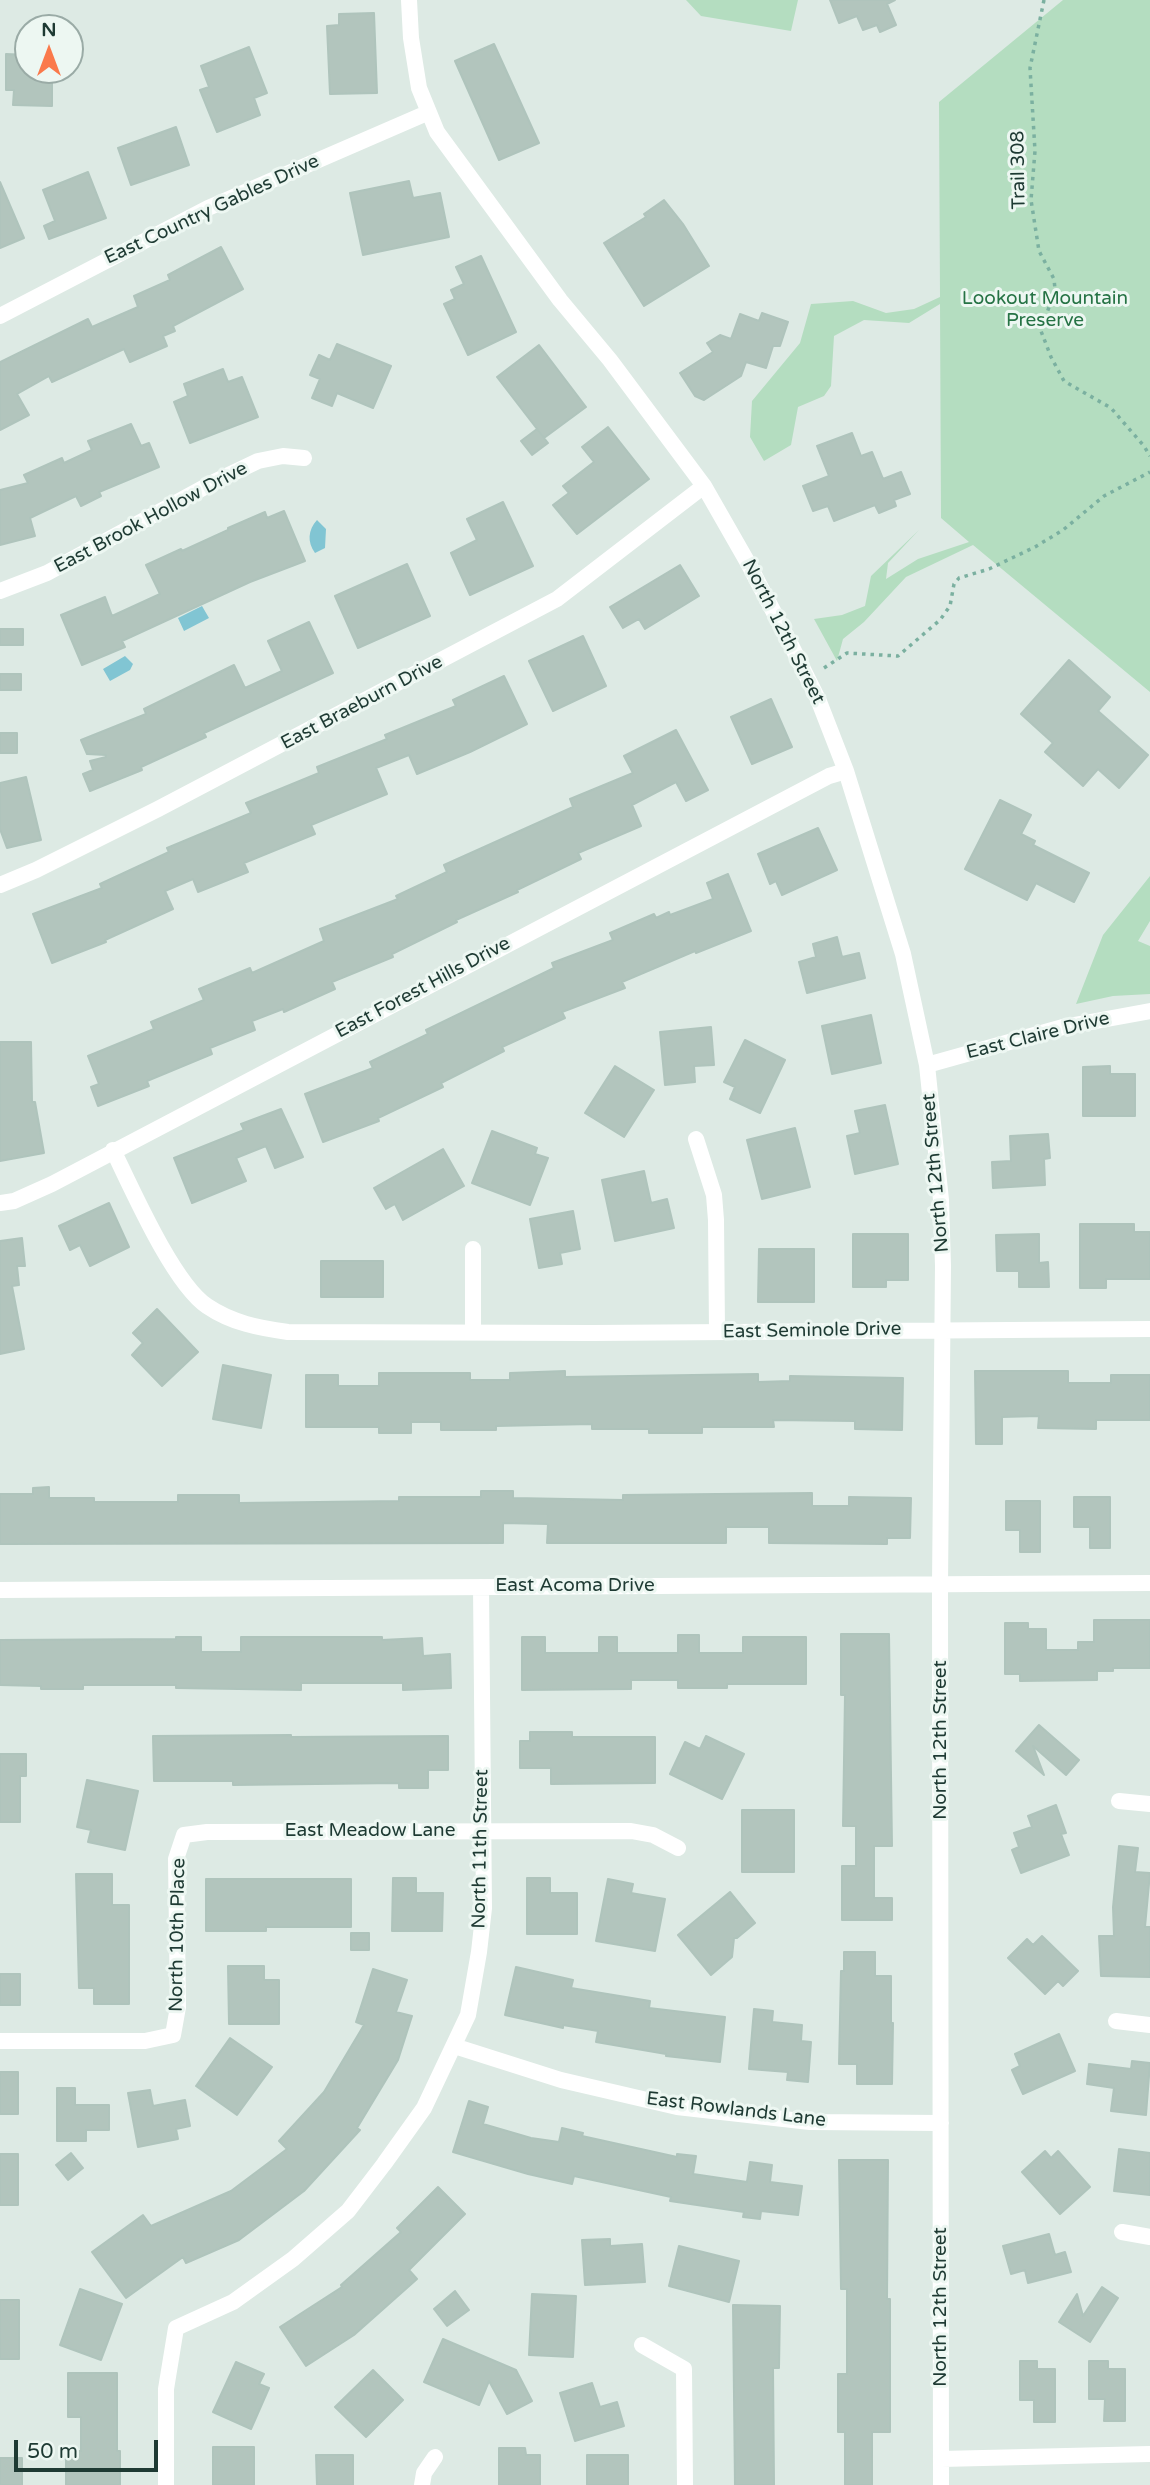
<!DOCTYPE html>
<html>
<head>
<meta charset="utf-8">
<style>
  body { margin:0 }
  #map { position:relative; width:1150px; height:2485px; overflow:hidden; background:#ddeae4; font-family:"Varela Round",sans-serif }
  canvas { display:block }
  .north { position:absolute; left:14px; top:14px; width:70px; height:70px; box-sizing:border-box; background:#edf7f2; border:2px solid #9aaba6; border-radius:50%; rotate:0deg; font-size:19px; font-weight:700; line-height:28px; text-align:center; color:#1e3a33 }
  .north::after { content:''; display:block; margin:auto; width:24px; height:32px; background:#fa794b; clip-path:polygon(50% 0,100% 100%,50% 72%,0 100%) }
  .scale { position:absolute; left:14px; top:2440px; width:144px; height:32px; box-sizing:border-box; border:4px solid #1e3a33; border-top:0; padding-left:9px; font-size:21px; line-height:24px; white-space:nowrap; color:#1e3a33; -webkit-text-stroke:5px #edf7f2; paint-order:stroke }
</style>
</head>
<body>
<div id="map">
<canvas width="1150" height="2485"></canvas>
<div class="north">N</div>
<div class="scale">50 m</div>
</div>
<script>
const g = document.querySelector('canvas').getContext('2d');
g.lineJoin = 'round';
function fill(path, color) {
  g.fillStyle = color;
  g.fill(path, 'evenodd');
}
function trace(path, color, width, dash) {
  g.strokeStyle = color;
  g.lineWidth = width;
  g.lineCap = dash ? 'butt' : 'round';
  g.setLineDash(dash || []);
  g.stroke(path);
}
function write(font, color, halo, rows, align = 'center') {
  g.font = font + ' "Varela Round",sans-serif';
  g.lineWidth = 6;
  g.setLineDash([]);
  g.textBaseline = 'middle';
  g.strokeStyle = halo;
  g.fillStyle = color;
  for (const [text, x, y, turn = 0] of rows) {
    g.save();
    g.translate(x, y);
    g.rotate((+turn || 0) * Math.PI / 180);
    g.textAlign = isNaN(turn) ? turn : align;
    if (halo) g.strokeText(text, 0, 0);
    g.fillText(text, 0, 0);
    g.restore();
  }
}
fill(new Path2D(`
  M686 0H798L791 31 701 16Z
  M1063 0H1150V692L973 545 906 577 864 622 843 639 837 661 814 619 842 615 865 606 871 576 919 530 888 563 886 579 918 559 969 542 941 518 940 304 909 323 864 320 834 336 831 386 824 396 798 407 791 445 764 461 750 437 752 401 800 343 811 304 853 301 886 313 914 309 940 297 939 102Z
  M1150 876V921L1138 941 1150 946V994L1113 996 1076 1004 1103 935Z`), '#b4ddc0');
fill(new Path2D(`
  M317 520 326 529 325 548 315 553C307 542 308 530 317 520Z
  M202 606 209 618 184 631 178 618Z
  M125 656 133 664 130 670 110 681 103 669Z`), '#81c5d3');
const building = new Path2D(`
  M830 0H895L887 4 896 25 880 32 877 25 863 30 857 16 839 23Z
  M374 13 377 93 330 94 327 26 339 25V14Z
  M494 44 539 143 499 160 455 61Z
  M249 47 267 93 254 98 260 115 217 132 200 90 209 87 201 66Z
  M6 54 28 55V70H52V106L13 105 14 90H6Z
  M176 127 189 165 131 185 118 148Z
  M88 172 106 218 49 239 44 226 55 221 43 190Z
  M409 181 413 198 440 193 449 237 363 255 350 193Z
  M0 182 24 238 0 248Z
  M664 200 683 224 709 266 644 306 604 243 646 217 644 214Z
  M221 247 243 289 173 326 175 331 163 336 167 346 130 362 124 349 52 382 49 376 17 394 29 415 0 430V362L88 319 92 327 138 307 134 296 170 280 168 275Z
  M481 256 516 332 468 355 444 304 455 299 451 290 464 284 456 267Z
  M762 313 788 322 780 346H773L766 368 746 362 741 376 704 400 695 396 680 373 713 352 707 343 720 335 731 339 740 314 759 321Z
  M337 344 391 366 373 408 337 393 332 406 312 398 320 379 310 375 319 355 330 360Z
  M539 345 586 407 544 438 497 377Z
  M223 369 228 382 242 377 258 417 190 443 174 402 188 396 184 384Z
  M131 424 141 446 149 443 159 467 99 492 101 496 81 506 76 496 30 518 35 536 0 545V490L28 483 24 475 62 458 64 463 92 450 88 441Z
  M608 427 649 479 577 534 553 505 569 493 563 486 594 462 582 447Z
  M537 429 548 443 532 455 521 441Z
  M852 433 861 456 872 452 883 479 901 472 910 494 894 500 896 506 879 513 875 505 834 521 828 506 813 511 803 486 829 476 817 446Z
  M503 502 533 566 470 595 451 553 477 540 467 519Z
  M284 511 305 561 250 582 122 641 125 647 82 665 61 615 105 597 112 616 160 594 146 565 181 549 182 551 228 530V528L265 512 267 518Z
  M407 564 430 616 358 648 335 596Z
  M680 565 699 596 645 629 639 619 623 628 610 607Z
  M309 622 333 673 204 733 206 737 141 767 142 770 90 791 83 774 93 770 90 761 106 757V755L87 754 81 740 146 714 144 709 234 665 245 688 282 671 268 641Z
  M0 629H23V645H0Z
  M583 636 606 686 553 711 529 661Z
  M1069 660 1110 697 1098 711 1148 755 1119 788 1098 769 1083 786 1045 752 1053 743 1021 714Z
  M0 674H21V690H0Z
  M504 676 527 724 470 752 417 774 409 755 376 768 387 794 311 825 315 834 244 863 248 872 198 892 193 879 165 891 173 909 105 940 106 942 52 963 33 914 102 888 100 884 169 852 167 848 251 813 246 803 319 773 317 767 387 739 385 735 456 706 453 700Z
  M771 699 792 747 752 764 731 717Z
  M676 730 708 790 686 801 676 782 632 805 641 826 578 853 581 859 517 890 518 892 456 920 457 922 392 954 393 957 332 982 335 989 284 1012 283 1009 252 1021 255 1030 210 1048 212 1054 147 1081 149 1086 98 1106 91 1087 99 1084 88 1056 154 1029 151 1022 204 1000 199 989 250 968 252 973 324 941 320 929 398 899 396 896 447 872 444 865 573 807 570 799 633 773 624 756Z
  M0 733H17V753H0Z
  M26 777 41 840 7 848 0 829V783Z
  M1000 800 1031 815 1021 834 1035 841 1033 845 1089 873 1074 902 1036 883 1027 900 965 869Z
  M818 828 837 870 782 895 776 881 770 884 758 854Z
  M728 874 751 931 696 953 695 951 622 982 625 988 562 1012 565 1018 502 1047 504 1051 441 1083 443 1087 378 1118 379 1121 323 1142 305 1094 373 1068 370 1062 428 1034 426 1030 554 968 552 963 613 940 610 933 654 914 656 918 669 912 670 915 713 899 707 883Z
  M837 937 842 957 859 953 865 978 807 993 799 962 816 957 813 944Z
  M871 1015 881 1063 832 1074 822 1026Z
  M711 1027 714 1065 694 1066 695 1082 665 1085 660 1032Z
  M745 1040 785 1060 760 1113 730 1099 735 1087 724 1082Z
  M0 1042H31L32 1102H35L44 1153 0 1161Z
  M615 1066 654 1090 624 1137 585 1113Z
  M1110 1066V1074H1135V1116H1083V1067Z
  M885 1105 898 1164 855 1174 847 1136 860 1133 855 1111Z
  M281 1109 303 1157 275 1168 266 1146 236 1158 246 1181 192 1203 174 1158 244 1130 241 1124Z
  M795 1128 810 1187 762 1199 747 1140Z
  M492 1131 537 1148 535 1154 548 1158 530 1205 472 1183Z
  M1048 1134 1050 1158 1044 1159 1045 1185 993 1188 992 1162 1011 1161 1010 1136Z
  M443 1149 464 1186 403 1220 395 1204 386 1209 374 1188Z
  M644 1171 651 1203 667 1199 674 1228 615 1241 602 1180Z
  M109 1203 129 1247 90 1266 80 1245 70 1250 59 1226Z
  M573 1211 580 1249 560 1253 562 1264 539 1268 530 1219Z
  M1080 1224H1134V1232H1150V1279H1106V1288H1080Z
  M853 1234H908V1280H886V1287H853Z
  M1039 1234V1263L1048 1262 1049 1287H1019V1271H997L996 1235Z
  M22 1238 25 1266H17L19 1285 12 1286 24 1349 0 1354V1241Z
  M759 1249H814V1302H758Z
  M321 1261H383V1297H321Z
  M157 1309 198 1352 162 1386 132 1355 143 1343 133 1333Z
  M223 1365 271 1375 261 1428 213 1419Z
  M565 1371V1377L758 1374V1382L790 1381V1376L903 1378 902 1430 855 1429V1421L773 1420 774 1427H702V1433H649V1429H592V1424L496 1426V1430H441V1422H411V1433H379V1427H306V1375H338V1386H379V1373H470V1380H510V1373Z
  M975 1371H1068V1383H1111V1375H1150V1420H1096V1429L1038 1428 1039 1416 1002 1417V1444H976Z
  M49 1487V1498H94V1502H178V1495H239V1503L399 1501V1497H481V1491H513V1498L623 1500V1495L812 1493V1506H849V1497L911 1498 910 1538H887V1544L769 1543V1527H726V1543H547L548 1524 503 1523V1543L0 1544V1494H33V1488Z
  M1074 1497H1110V1548H1090V1527H1074Z
  M1006 1501H1040V1552H1020V1530H1006Z
  M1094 1620H1150V1668H1113V1671H1097V1680L1020 1681V1674H1005V1623H1028V1629H1046V1650H1078V1642H1094Z
  M841 1634H889L892 1846H874V1898H892V1920H842V1866H856V1826H843L845 1695H841Z
  M678 1635H699V1653H743V1637H806V1684H727V1688H678V1680H631V1689L522 1690V1637H545V1653H599V1637H617V1653H678Z
  M176 1637H201V1652H241V1637H382V1640L422 1638 423 1656 450 1654 451 1688 403 1690V1683H301V1690L176 1688V1685H83V1689H41V1686L0 1685V1640L176 1639Z
  M1039 1725 1079 1760 1066 1775 1033 1746 1044 1775 1016 1751Z
  M530 1732H572V1737H655V1783L551 1784V1768H520V1741H530Z
  M291 1735V1737L448 1736V1770H428V1788H399V1783L233 1785V1781H154L153 1736Z
  M706 1736 744 1754 722 1799 670 1774 685 1742 700 1749Z
  M0 1754H26V1776H20V1822H0Z
  M87 1780 138 1791 125 1850 88 1842 91 1830 77 1827Z
  M1056 1805 1066 1833 1061 1834 1069 1855 1021 1873 1012 1850 1019 1847 1014 1833 1032 1827 1028 1816Z
  M742 1810H794V1872H742Z
  M1119 1846 1138 1848 1135 1872 1150 1873 1145 1927H1150V1977L1101 1976 1099 1936H1114L1113 1907Z
  M76 1874H112V1905H129V2004H94V1988H79Z
  M393 1878H416V1893H443L442 1931H392Z
  M527 1878H550V1893H577V1934H527Z
  M206 1879H351V1927H266V1931H206Z
  M608 1879 633 1884 631 1893 665 1899 655 1951 596 1941Z
  M730 1892 755 1923 737 1938H734L732 1957 711 1975 678 1935Z
  M351 1933H369V1950H351Z
  M1042 1936 1078 1971 1063 1986 1058 1981 1045 1994 1008 1958 1027 1939 1033 1945Z
  M844 1952H875V1976H891V2023H893L892 2084H857V2064H839L841 1971H844Z
  M228 1966H264V1980H279V2024H229Z
  M516 1967 573 1980 571 1988 650 2001 649 2008 725 2017 720 2062 666 2056V2054L596 2042 598 2031 563 2025V2028L505 2015Z
  M373 1969 407 1980 396 2012 412 2016 398 2060 357 2128 360 2130 304 2191 239 2240 186 2263 183 2257 126 2298 92 2252 143 2215 151 2226 231 2191 287 2149 279 2141 324 2092 364 2025 356 2022Z
  M0 1974H20V2005H0Z
  M754 2009 773 2011 772 2022 802 2025 801 2041 811 2042 808 2082 787 2080 788 2072 749 2069Z
  M1059 2034 1075 2071 1023 2094 1012 2070 1020 2066 1015 2054Z
  M230 2038 272 2067 237 2115 196 2086Z
  M1132 2061 1150 2063 1146 2115 1111 2111 1114 2088 1087 2084 1089 2064 1131 2069Z
  M0 2072H18V2114H0Z
  M57 2088H75V2105H109V2130H86V2141H57Z
  M150 2090 153 2106 185 2100 190 2126 176 2129 178 2139 138 2147 128 2093Z
  M469 2101 488 2107 483 2124 531 2138 559 2142 562 2128 583 2133 582 2136 677 2157V2154L696 2156 693 2174 747 2182 750 2162 772 2165 770 2182 802 2186 798 2215 761 2211 760 2219 743 2217 744 2212 670 2201 671 2197 574 2176 572 2184 528 2174 453 2152Z
  M1119 2149 1150 2153V2195L1114 2191Z
  M1045 2151 1051 2158 1058 2151 1090 2187 1060 2214 1022 2172Z
  M71 2153 83 2168 68 2180 56 2165Z
  M0 2154H18V2205H0Z
  M839 2160H888L887 2299H890V2432H872V2485H845V2432H838V2374H847V2289H841Z
  M438 2187 465 2214 409 2270 417 2279 354 2335 306 2366 280 2327 342 2287 341 2285 401 2232 397 2228Z
  M1049 2234 1055 2255 1065 2252 1071 2272 1028 2283 1025 2270 1011 2274 1003 2246Z
  M610 2239V2246L642 2244 645 2282 585 2285 582 2240Z
  M679 2246 739 2261 729 2302 669 2286Z
  M1102 2287 1118 2298 1090 2342 1059 2322 1077 2294 1083 2316Z
  M80 2289 122 2304 101 2360 60 2345Z
  M455 2291 469 2310 447 2326 434 2309Z
  M532 2294 576 2296 573 2357 529 2355Z
  M0 2300H19V2359H0Z
  M733 2305 780 2306 779 2368H773L774 2485H735Z
  M443 2339 516 2370 532 2401 507 2414 489 2381 479 2405 424 2382Z
  M1020 2361H1037V2369H1055V2422H1034V2400H1020Z
  M1089 2361H1108V2369H1125V2421H1104L1105 2399H1089Z
  M236 2362 264 2374 259 2384 269 2388 251 2429 213 2412Z
  M373 2370 403 2400 366 2437 335 2407Z
  M68 2373H117V2451H120V2485H66V2451H81V2417H68Z
  M592 2383 600 2407 617 2402 624 2426 575 2441 560 2393Z
  M213 2447H254V2485H213Z
  M499 2448H525L526 2455H540V2485H499Z
  M316 2455H353V2485H317Z
  M587 2455H628V2485H587Z
  M0 2458H22V2485H0Z`);
fill(building, '#b2c5bd');
trace(building, '#afc4bc', 2);
trace(new Path2D(`
  M1044 0 1030 68 1035 151 1031 200 1039 251 1054 279 1055 289 1041 331 1051 357 1064 381 1111 408 1144 446 1150 456
  M824 668 847 653 898 656 940 620 950 606 954 584 959 578 989 569 1035 547 1063 530 1104 496 1150 472`), '#7bb0a0', 3.5, [3.5, 5]);
trace(new Path2D(`
  M409 0 411 38 419 88 437 132 560 300 610 360 704 486 748 563 792 647 818 699 846 771 903 954 927 1065 941 1200 943 1266 940 1584 941 2485
  M0 316 208 208 427 113
  M0 591 47 573 214 482 258 461 283 456 304 458
  M0 885 36 870 158 809 557 599 704 486
  M927 1065 1063 1027 1150 1011
  M696 1139 714 1195 716 1220 717 1331
  M113 1150C132 1189 173 1283 207 1306 232 1323 259 1328 288 1332L592 1333 1150 1329
  M0 1203 14 1201 52 1184 829 776 846 771
  M473 1249V1331
  M0 1590 1150 1583
  M1119 1801 1150 1804
  M1116 2021 1150 2025
  M0 2041H145L173 2035 178 2007 176 1859 184 1835 207 1832 631 1831 653 1835 678 1848
  M454 2046 561 2080 677 2107 810 2122 941 2123
  M1122 2232 1150 2237
  M642 2345 684 2369 685 2485
  M941 2459 1150 2454
  M166 2485V2389L176 2328 233 2302 293 2259 348 2211 384 2164 424 2108 468 2015 479 1952 484 1908 481 1587
  M422 2485 424 2473 435 2457`), '#fff', 16);
write('19px', '#1e3a33', '#edf7f2', [
  ["Trail 308",1019,170,-91],
  ["East Country Gables Drive",212,210,-25],
  ["East Brook Hollow Drive",151,518,-28],
  ["North 12th Street",783,632,63],
  ["East Braeburn Drive",362,703,-28],
  ["East Forest Hills Drive",423,988,-28],
  ["East Claire Drive",1038,1036,-14],
  ["North 12th Street",936,1173,-95],
  ["East Seminole Drive",812,1331,-1],
  ["East Acoma Drive",575,1586],
  ["North 12th Street",941,1740,-90],
  ["East Meadow Lane",370,1831],
  ["North 11th Street",481,1849,-89],
  ["North 10th Place",178,1935,-89],
  ["East Rowlands Lane",736,2110,7],
  ["North 12th Street",941,2307,-90]
]);
write('19px', '#267345', '#edf7f2', [
  ["Lookout Mountain",1045,299],
  ["Preserve",1045,321]
]);
</script>
</body>
</html>
